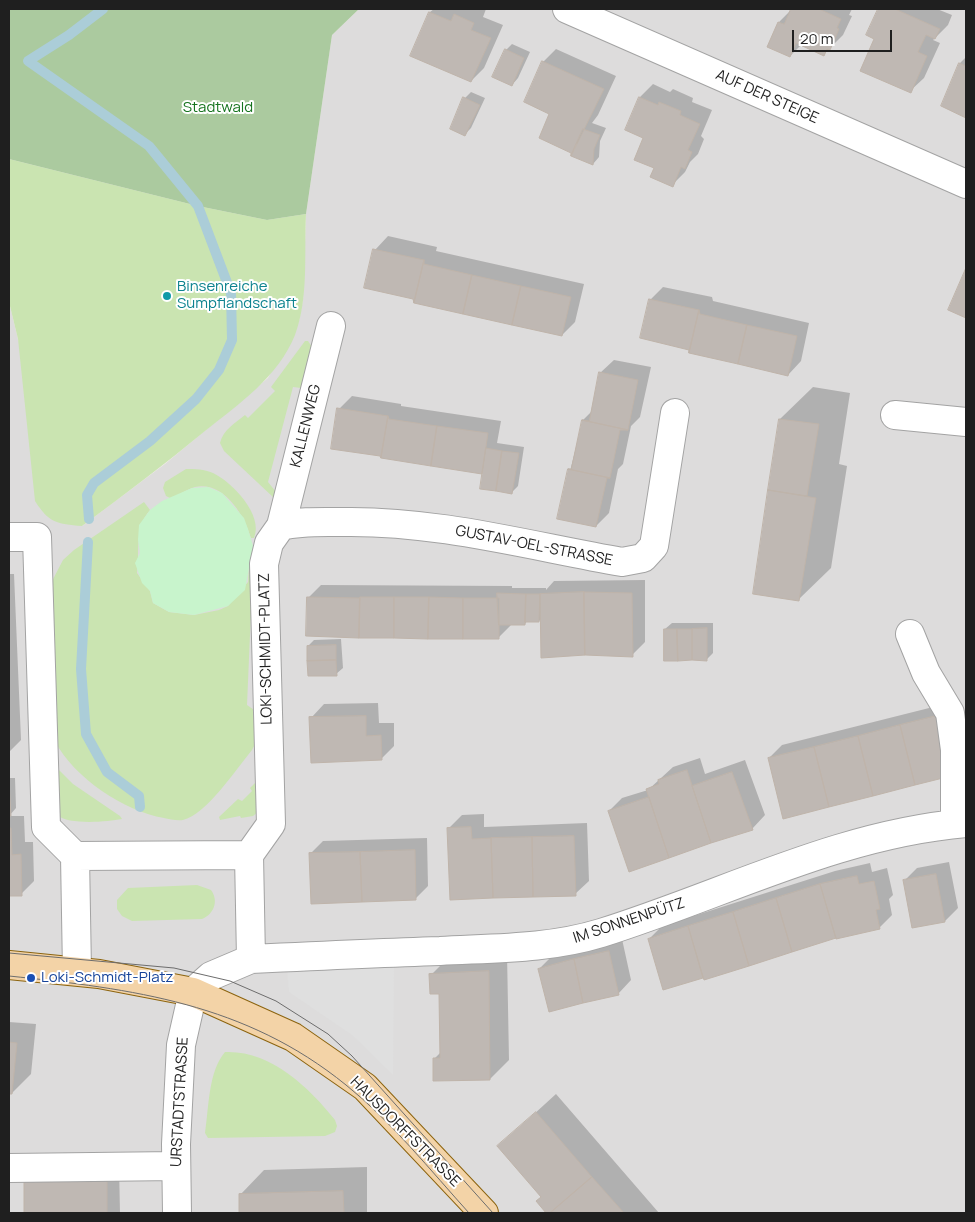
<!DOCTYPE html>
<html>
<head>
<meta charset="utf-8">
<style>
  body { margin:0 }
  #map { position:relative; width:975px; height:1222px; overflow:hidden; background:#efece6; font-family:Manrope,sans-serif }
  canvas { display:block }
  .frame { position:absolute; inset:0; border:10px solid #1f1f1f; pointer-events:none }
  .scale { position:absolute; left:792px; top:30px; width:100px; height:22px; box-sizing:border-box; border:2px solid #1f1f1f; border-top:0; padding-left:6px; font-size:15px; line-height:18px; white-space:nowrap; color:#1f1f1f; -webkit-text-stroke:4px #fff; paint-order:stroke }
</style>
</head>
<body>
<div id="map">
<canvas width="975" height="1222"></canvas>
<div class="frame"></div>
<div class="scale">20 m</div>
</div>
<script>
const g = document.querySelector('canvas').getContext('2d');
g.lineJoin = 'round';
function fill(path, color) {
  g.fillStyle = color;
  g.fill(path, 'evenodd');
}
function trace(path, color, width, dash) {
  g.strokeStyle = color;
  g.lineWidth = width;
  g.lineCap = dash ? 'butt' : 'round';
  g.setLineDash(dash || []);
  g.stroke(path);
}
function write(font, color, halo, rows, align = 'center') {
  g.font = font + ' Manrope,sans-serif';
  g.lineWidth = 4;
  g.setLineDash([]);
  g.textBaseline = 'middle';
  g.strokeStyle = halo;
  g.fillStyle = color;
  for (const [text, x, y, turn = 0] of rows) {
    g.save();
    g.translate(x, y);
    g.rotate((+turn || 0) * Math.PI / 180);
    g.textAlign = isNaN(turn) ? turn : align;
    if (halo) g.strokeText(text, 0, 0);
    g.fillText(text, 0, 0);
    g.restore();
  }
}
fill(new Path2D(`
  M359 9H966V1213H9V302L18 339 82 526 165 464 268 378 299 321 303 300 306 214 332 35Z`), '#dddcdc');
fill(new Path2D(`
  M9 159 198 206 267 220 306 214C304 253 309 298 295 335 278 377 239 404 205 431 165 464 124 495 82 526 57 524 49 523 35 501L18 339 9 302Z
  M305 341H308L312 347 301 388 293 387 268 482 276 492 274 498 224 451 220 443C223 430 235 423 245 415L248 418 275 391 271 387Z
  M186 469C195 469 204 469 213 473 232 482 264 515 254 538H251C244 515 224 481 195 487 187 489 179 496 170 498L166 496 163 488 165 482Z
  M144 502 150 510C134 528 140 551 137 573L150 591 153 603 169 612 194 615 219 610 228 606 248 582 249 566 253 565 247 705 257 712 255 744 252 750C237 768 206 815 183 820 177 821 169 819 164 818 124 811 74 778 55 741L50 585 63 560 74 550Z
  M56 767 73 784 120 816 122 819C106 822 68 825 57 815Z
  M259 779 258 812 253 816 241 818 240 816 220 820 219 817 238 799 242 801 252 791 250 788Z
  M197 885 211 890C219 901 214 914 202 919L132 921 122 916 117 909V900L128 888Z
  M225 1052C270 1050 309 1087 335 1120L337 1126 335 1132 325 1136 208 1138 205 1133C209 1108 208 1072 225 1052Z`), '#cae4b1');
fill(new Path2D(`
  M9 9H359L332 35 306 214 267 220 198 206 9 159Z`), '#abca9f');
fill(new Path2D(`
  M208 487 222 493 244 518 248 529 253 546 245 590 228 606 194 615 169 612 153 603 150 591 142 583 135 563 140 553 138 540 139 525 150 510 162 501 192 488Z`), '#c8f4cc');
fill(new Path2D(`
  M394 965 393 1075 352 1035 289 992 287 969Z`), '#dfdfdf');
fill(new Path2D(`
  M434 9H486L483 17 503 25 484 68 471 81 430 12Z
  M792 9H852L849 15 852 16 843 35 824 54 802 44 790 56 768 46 779 22Z
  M879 9H937L952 15 948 25 933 40 940 43 924 78 910 91 876 38 867 35Z
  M512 44 530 52 518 78 512 85 506 50Z
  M556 49 616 76 598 115 592 123 606 128 600 141 599 157 593 164 551 113 543 62Z
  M966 57V116L943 106 960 63Z
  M653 84 670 92 673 89 693 98 692 102 712 110 701 136 704 139 698 154 690 162 685 172 672 185 656 168 645 137 627 129 640 97Z
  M471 92 485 98 471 128 465 134V98Z
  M388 236 437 247 436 251 584 284 575 322 562 335 415 298 375 250Z
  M663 287 712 297 713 301 809 323 801 361 788 375 690 349 650 300Z
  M614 360 651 367 640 417 631 426 623 464 618 469 609 513 596 526 558 518 583 420 593 410 600 373Z
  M813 387 850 393 839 464 847 466 831 568 798 600 754 593 780 419Z
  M352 396 401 404V406L501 421 497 443 524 447 518 486 512 492 484 470 482 472 339 409Z
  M9 574H14L21 740 9 752Z
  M645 580V642L632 655 542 618 539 621H527L525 624 511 625 498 638 308 598 321 585 512 586V588H546V590L554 581Z
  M672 623H713V653L707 659 665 629Z
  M341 639 343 668 336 674 308 646 314 640Z
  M953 702 958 734 769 758 782 745Z
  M378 703 379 723H394V746L381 759 311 718 324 704Z
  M700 758 705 774 745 760 765 815 752 829 609 811 622 798 648 790 673 767Z
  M9 778H15L16 808 9 816Z
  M484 814V827L587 823 589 881 575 894 449 828 462 815Z
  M9 816H24L25 842H33L34 881 21 894 9 895Z
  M427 838 428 886 415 899 310 854 323 841Z
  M949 862 958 908 945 921 913 927 904 881 917 868Z
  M870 863 872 872 887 868 893 895 889 899 892 915 879 928 836 937 664 988 649 939 662 926 835 871Z
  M622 939 631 980 618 994 539 969 552 956Z
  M507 953 509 1060 490 1079 434 1059 441 1052 440 993 431 975 450 956Z
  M9 1022 36 1024 31 1074 12 1093H9Z
  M556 1094 659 1213H548L537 1201 543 1196 499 1146Z
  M119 1165 120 1213H56V1212Z
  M367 1167V1213H240V1195L264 1170Z`), '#0003');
trace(new Path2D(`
  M89 519 87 495 94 483 150 441 196 399 219 370 232 340 231 293 198 206 149 146 28 61 69 35 103 9
  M88 542 81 669 86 734 107 772 139 796 140 807`), '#abcdd8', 10);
const building = new Path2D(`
  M791 9H819L841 19 837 28 839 29 830 50 827 49 824 56 796 43 790 57 767 47 778 22 784 24Z
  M878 9H895L940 29 935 39 926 35 918 52 927 56 911 93 860 71 874 39 866 35Z
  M429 12 451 21 454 14 474 23 471 30 491 38 471 82 410 56Z
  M505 49 524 58 512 86 492 77Z
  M542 61 604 89 571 156V153L539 138 549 114 524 102Z
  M959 63 966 66V118L941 106Z
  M463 97 480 105 465 136 450 129Z
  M639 97 658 105 659 102 681 111 680 115 700 124 688 150 692 152 685 169 681 167 673 187 650 177 654 168 634 160 643 138 625 130Z
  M583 129 600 135 594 149 593 165 571 156Z
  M373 249 424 260 414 303 413 299 364 288Z
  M424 260V264L472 275 463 314 414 303Z
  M966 268V318L948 310Z
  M472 275 521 286 512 325 463 314Z
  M521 286 571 297 562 336 512 325Z
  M649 299 699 310 689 353V350L640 338Z
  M699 310 700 314 747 325 738 364 689 353Z
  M747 325 797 336 788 376 738 364Z
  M599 372 638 380 628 430 582 420 589 421Z
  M337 408 388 416 381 458 380 456 331 449Z
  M388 416 389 419 437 426 431 466 381 458Z
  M779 419 819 424 807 496 768 490Z
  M582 420 628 430H620L610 478 568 469H571Z
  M437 426 488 433 482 474 431 466Z
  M486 448 502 451 496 491 480 489Z
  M502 451 519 453 512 494 496 491Z
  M568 469 610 478H607L596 527 557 519Z
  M768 490 816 498 799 601 753 594Z
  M584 592 585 655 541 658 540 594Z
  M584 592 632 593 633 657 585 655Z
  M497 593 526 594 525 625H499Z
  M526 594H540L539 622H525Z
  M307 597 360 598 359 638 306 636Z
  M360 597H394V638H359Z
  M394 597H429L428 639 394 638Z
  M429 597 463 598V639H428Z
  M463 598H499V639H463Z
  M707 628V661L692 660V629Z
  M664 629H677L678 661H664Z
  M677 629H692V660L678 661Z
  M336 645V660L307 661V646Z
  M336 660 337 676H308L307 661Z
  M940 715 947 777 915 785 900 725Z
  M366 716V736L381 735 382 760 311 763 309 717Z
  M900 725 915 785 873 796 858 736Z
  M858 736 873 796 829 807 814 747Z
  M814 747 829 807 783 819 768 758Z
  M687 770 711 843 669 858 646 789 659 784 658 780Z
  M732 772 753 830 711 843 692 786Z
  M9 783 11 816H9Z
  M649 797 669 858 629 872 608 811Z
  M471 827 472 839 491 838 493 898 450 900 447 828Z
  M9 828H11L12 855 21 854 22 896H9Z
  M574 836 576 896 533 897 532 837Z
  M532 837 533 897 493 898 491 838Z
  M415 850 416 900 362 902 360 852Z
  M360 852 362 902 311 904 309 853Z
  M936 874 945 922 912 928 903 880Z
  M857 876 859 884 874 881 880 909 876 910 880 929 836 939 820 884Z
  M820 884 836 938 792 952 776 898Z
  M776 898 792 952 749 966 733 912Z
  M733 912 749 966 704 980 688 926Z
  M688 926 703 978 663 990 648 939Z
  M609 951 619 995 583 1003 574 959Z
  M574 959 583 1003 549 1012 538 969Z
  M489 971 490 1080 433 1081V1058H440L439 994H430L429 974Z
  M9 1042 17 1043 12 1094H9Z
  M536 1112 592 1177 550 1213H546L536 1201 541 1197 497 1146Z
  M592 1177 624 1213H550Z
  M107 1178V1213H24V1180Z
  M343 1191 344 1213H239V1194Z`);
fill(building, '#bfb8b3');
trace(building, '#bfb4aa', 1);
const minor = new Path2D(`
  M567 9 966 184
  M895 415 966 422
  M281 526 331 326
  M9 537H37L46 827 75 856 249 855
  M910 634 926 673 950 713 955 750V824
  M75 856 77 971
  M251 959 249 855 271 824 264 564 269 543 281 526C300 521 321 522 341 522 436 520 530 546 622 562L643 558 654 546 675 413
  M9 1168 176 1166
  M177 1213 176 1144 181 1045 193 992 211 976 251 959C314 956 377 953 440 951 494 948 549 949 601 933 723 895 837 834 966 823`);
const major = new Path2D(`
  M9 965 99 974 193 992 293 1037 365 1087 484 1213`);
trace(minor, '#a3a3a3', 30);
trace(major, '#8c640f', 30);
trace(minor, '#fff', 28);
trace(major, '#f3d3a7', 28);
trace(new Path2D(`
  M9 953 174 968 230 981 276 1001 328 1034 352 1056 493 1213
  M9 976C133 989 245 1003 346 1085 390 1120 431 1171 469 1213`), '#6d6d6d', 1);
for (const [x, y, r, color] of [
  [167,296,5,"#0f9aa8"],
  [31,978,5,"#1a4fb4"]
]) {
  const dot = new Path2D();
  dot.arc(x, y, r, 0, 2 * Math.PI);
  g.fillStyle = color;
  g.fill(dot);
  trace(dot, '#fff', 2);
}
write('15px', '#1f1f1f', '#fff', [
  ["AUF DER STEIGE",767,97,24],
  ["KALLENWEG",306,426,-76],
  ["GUSTAV-OEL-STRASSE",534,546,11],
  ["LOKI-SCHMIDT-PLATZ",266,649,-91],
  ["IM SONNENPÜTZ",629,921,-18],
  ["URSTADTSTRASSE",180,1102,-87],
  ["HAUSDORFFSTRASSE",405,1132,45]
]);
write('15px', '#16741f', '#fff', [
  ["Stadtwald",218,108]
]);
write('15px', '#0d838f', '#fff', [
  ["Binsenreiche",177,287],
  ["Sumpflandschaft",177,304]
], 'left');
write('15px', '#164399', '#fff', [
  ["Loki-Schmidt-Platz",41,978]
], 'left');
</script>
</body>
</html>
